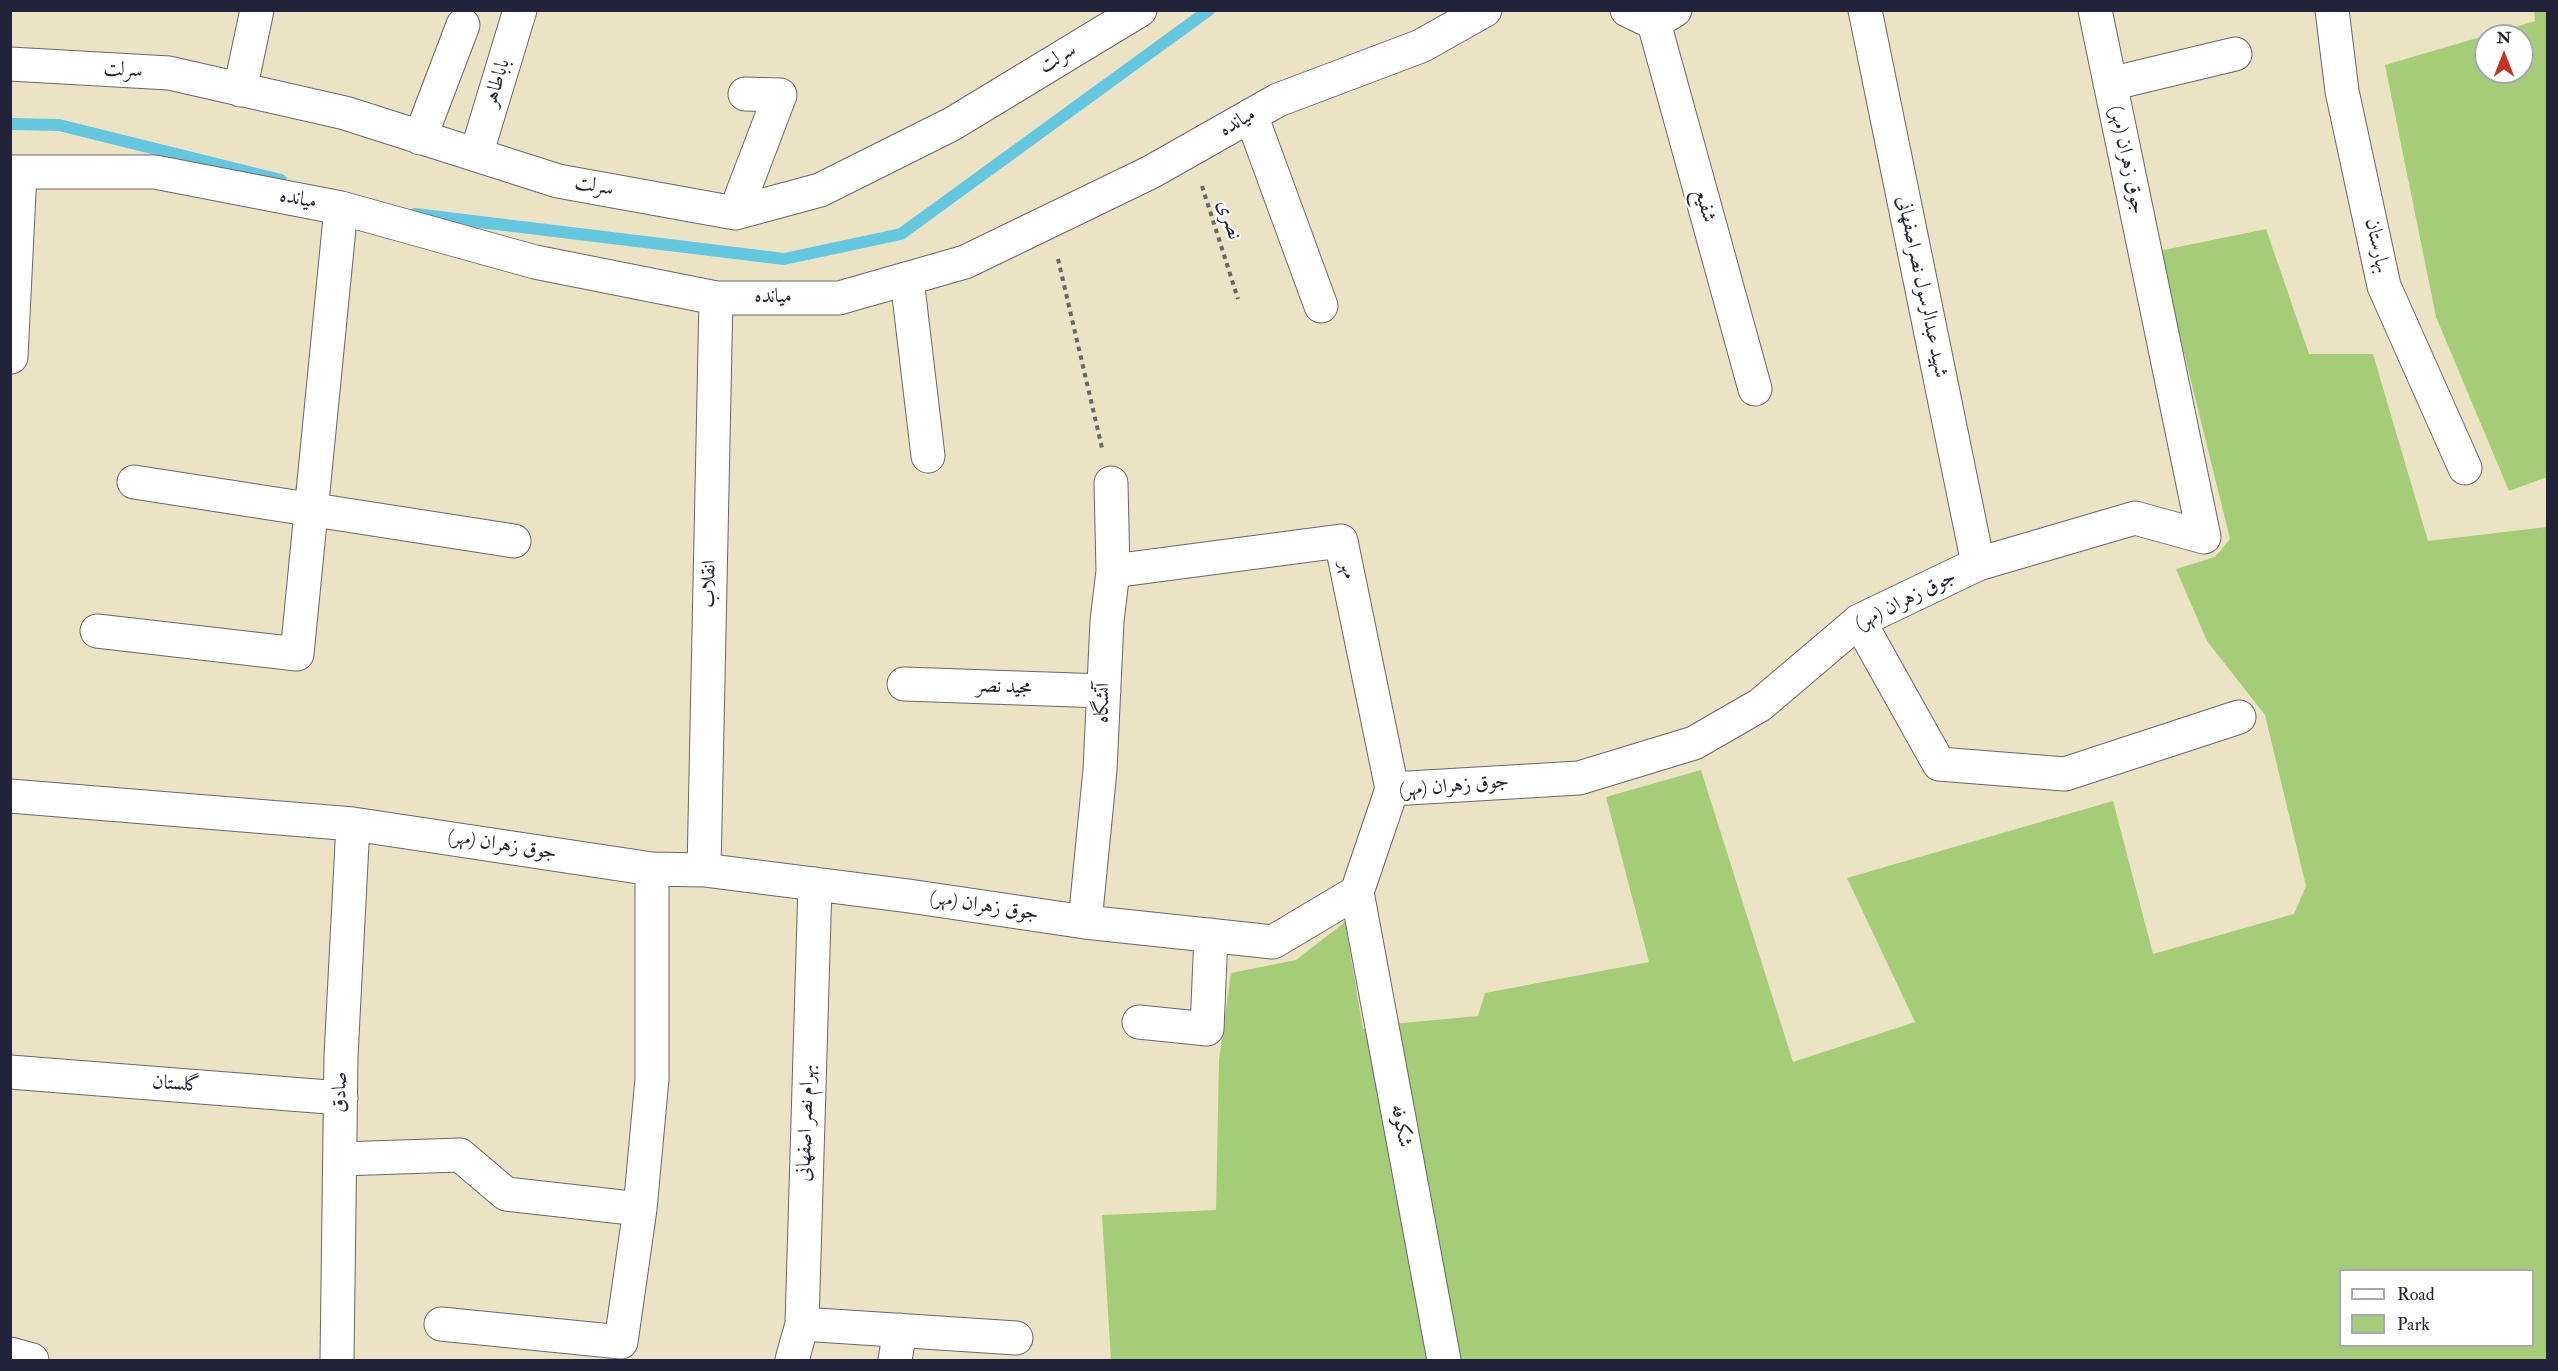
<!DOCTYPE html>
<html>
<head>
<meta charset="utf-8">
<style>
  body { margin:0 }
  #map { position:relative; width:2558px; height:1371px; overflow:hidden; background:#ece3c5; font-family:"IM FELL Double Pica",serif }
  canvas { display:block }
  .frame { position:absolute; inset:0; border:12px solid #22223b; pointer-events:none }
  .legend { position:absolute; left:2339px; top:1269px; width:195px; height:78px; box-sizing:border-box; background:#fff; border:2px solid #a7a7b1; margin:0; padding:8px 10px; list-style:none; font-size:18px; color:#22223b }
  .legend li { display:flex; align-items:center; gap:12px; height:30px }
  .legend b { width:30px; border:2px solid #a7a7b1 }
  .north { position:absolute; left:2474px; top:24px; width:60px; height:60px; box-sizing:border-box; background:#fff; border:2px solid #a7a7b1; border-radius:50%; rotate:0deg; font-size:16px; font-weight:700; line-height:24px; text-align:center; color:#22223b }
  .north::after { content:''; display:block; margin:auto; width:21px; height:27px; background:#c8321e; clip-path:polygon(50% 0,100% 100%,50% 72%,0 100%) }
</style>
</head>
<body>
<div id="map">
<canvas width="2558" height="1371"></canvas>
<div class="frame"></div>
<ul class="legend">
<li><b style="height:8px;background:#fff"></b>Road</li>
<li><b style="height:16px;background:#a5cc77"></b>Park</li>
</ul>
<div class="north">N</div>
</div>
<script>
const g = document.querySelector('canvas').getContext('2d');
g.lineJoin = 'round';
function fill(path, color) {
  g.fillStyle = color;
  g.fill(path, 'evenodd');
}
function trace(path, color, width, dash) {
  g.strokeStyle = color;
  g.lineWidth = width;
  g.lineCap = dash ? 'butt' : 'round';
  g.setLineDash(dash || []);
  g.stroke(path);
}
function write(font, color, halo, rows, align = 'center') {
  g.font = font + ' "IM FELL Double Pica",Amiri,serif';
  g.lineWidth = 4.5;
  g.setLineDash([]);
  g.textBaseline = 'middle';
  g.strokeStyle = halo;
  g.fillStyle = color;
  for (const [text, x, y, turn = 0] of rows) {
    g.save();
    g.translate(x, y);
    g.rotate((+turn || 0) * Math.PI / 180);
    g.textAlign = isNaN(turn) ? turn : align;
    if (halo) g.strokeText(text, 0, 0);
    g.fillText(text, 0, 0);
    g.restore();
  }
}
fill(new Path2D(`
  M2534 11H2548L2547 477 2509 491 2436 317 2385 65 2535 21ZM2486 36H2522V72H2486Z
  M2266 229 2309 354H2373L2428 541 2547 527V1360H1111L1102 1215 1216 1210 1219 1060 1231 973 1296 960 1345 922 1363 1029 1381 1025 1478 1016 1485 993 1649 962 1606 797 1701 770 1793 1062 1915 1022 1847 878 2113 801 2153 954 2294 914 2306 886 2265 715 2207 641 2176 569 2215 557 2230 539 2159 251ZM2340 1270H2532V1346H2340Z`), '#a5cc77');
trace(new Path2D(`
  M10 124 59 125 281 180
  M415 214 784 259 901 234 1209 10`), '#63c7e0', 12);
const minor = new Path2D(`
  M1627 10 1654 23 1675 10
  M1865 10 1978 564
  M2332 10 2342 91 2384 286 2465 468
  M1654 23 1755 389
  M10 64 169 73 345 113 558 181 735 213 820 190 952 124 1140 10
  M2110 84 2235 54
  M240 90 257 10
  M1251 115 1321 306
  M420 138 463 25
  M476 155 520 10
  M10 172H155L341 208 535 262 716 298H839L965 262 1151 172 1278 100 1421 46 1485 10
  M735 213 780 95 745 94
  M907 279 928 456
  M11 357 20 172
  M134 482 514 541
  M1113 571 1341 541 1392 789
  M1859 621 1939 764 2065 774 2239 717
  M97 631 297 654 341 208
  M904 684 1104 691
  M10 796 353 824 652 869 704 870 909 896 1085 922 1273 942 1357 892 1392 789 1579 778 1694 743 1760 705 1859 621 1978 564 2135 518 2204 537 2095 10
  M704 870 716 298
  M1357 892 1444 1360
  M1085 922 1100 770 1107 621 1113 571 1111 483
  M1139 1022 1207 1029 1211 935
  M10 1072 341 1098
  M340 1159 460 1155 506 1194 640 1209
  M441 1324 621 1342 640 1209 652 1079V869
  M802 1324 1016 1338
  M10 1354 32 1360
  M337 1360 341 1056 353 824
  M792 1360 802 1324 815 884
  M895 1360 900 1330`);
trace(minor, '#69666b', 35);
trace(new Path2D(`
  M1202 186 1238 299
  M1058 259 1102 448
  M2547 502H2548`), '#69666b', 4, [4.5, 4.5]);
trace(minor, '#fff', 33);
write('20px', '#22223b', '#fff', [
  ["سرلت",1058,59,-31],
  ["سرلت",123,71,3],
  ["باباطاهر",498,83,-73],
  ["میانده",1238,123,-30],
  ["جوق زهران (مهر)",2126,160,78],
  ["سرلت",594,187,10],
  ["میانده",298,200,11],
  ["شفیع",1704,206,75],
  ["نصری",1228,220,72],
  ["بهارستان",2376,246,78],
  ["شهید عبدالرسول نصراصفهانی",1921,287,78],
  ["میانده",773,298],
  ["مهر",1347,570,79],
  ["انقلاب",710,584,-89],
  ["جوق زهران (مهر)",1906,601,-27],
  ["مجید نصر",1004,688,2],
  ["آتشگاه",1104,703,-87],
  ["جوق زهران (مهر)",1454,787,-5],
  ["جوق زهران (مهر)",502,846,9],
  ["جوق زهران (مهر)",984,907,9],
  ["گلستان",176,1085,4],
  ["صادق",341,1092,-89],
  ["بهرام نصر اصفهانی",807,1123,-88],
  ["شکوفه",1400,1126,79]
]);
</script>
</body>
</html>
